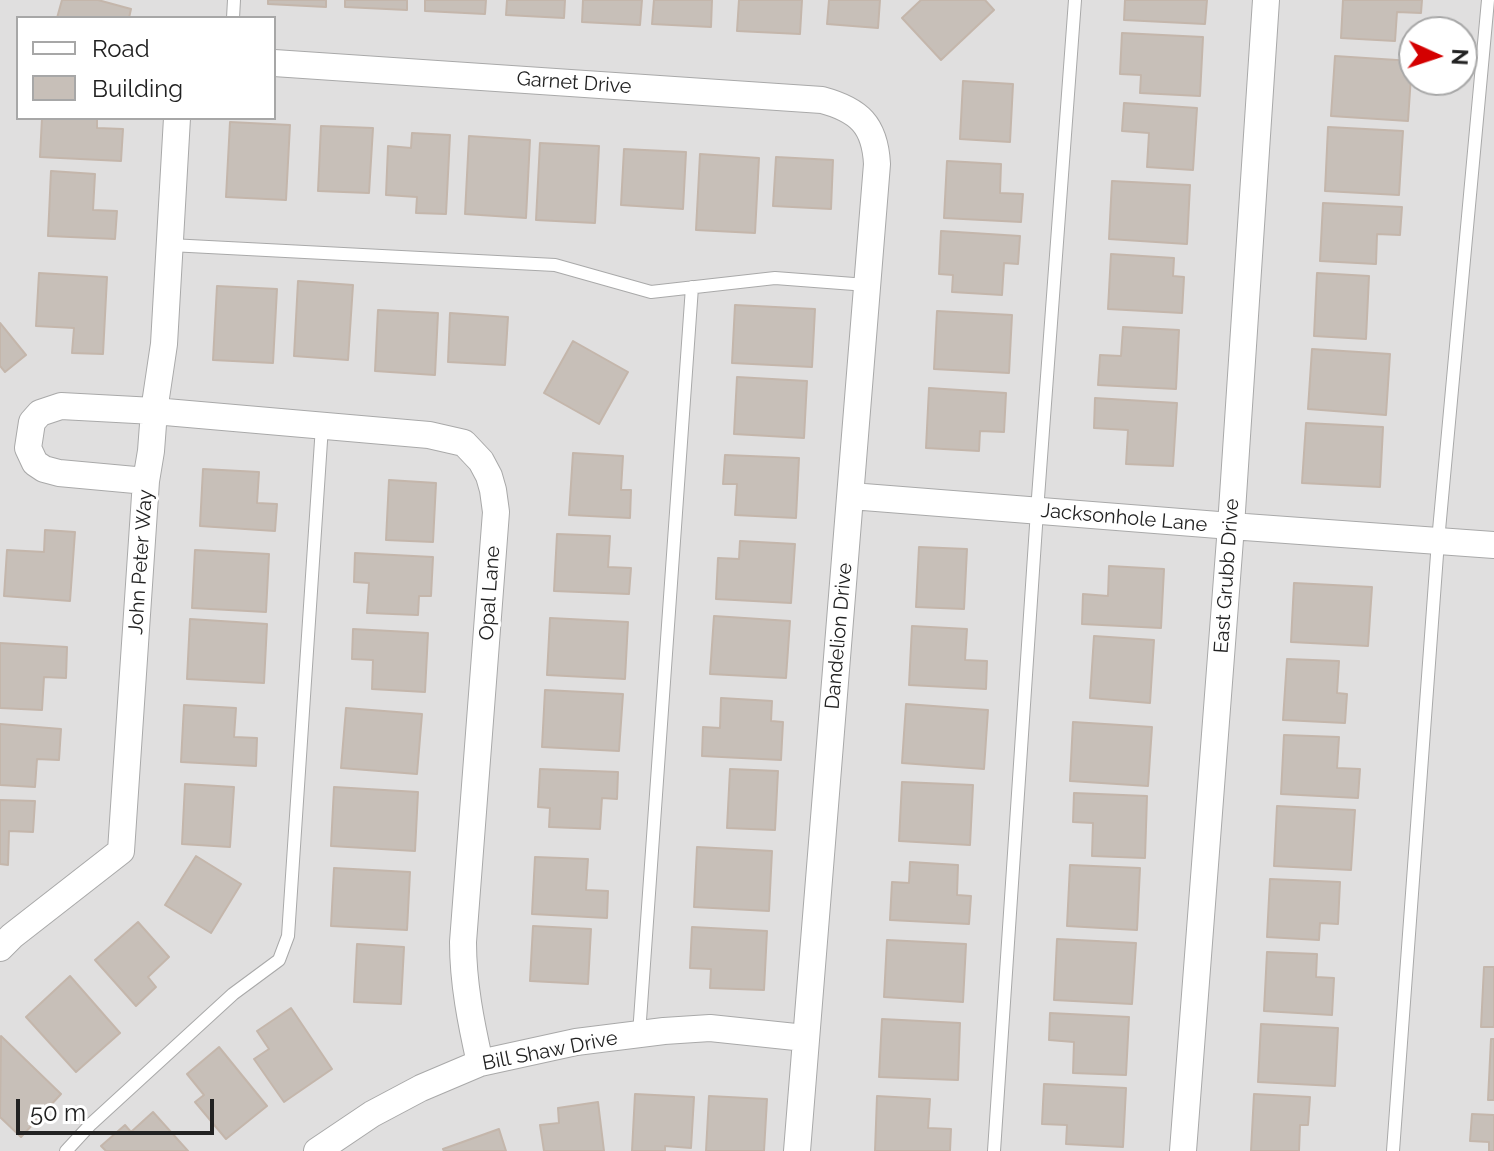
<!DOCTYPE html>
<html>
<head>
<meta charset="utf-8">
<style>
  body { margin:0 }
  #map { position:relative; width:1494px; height:1151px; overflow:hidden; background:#f2efe9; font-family:Raleway,sans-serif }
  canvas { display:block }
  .legend { position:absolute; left:16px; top:16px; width:260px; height:104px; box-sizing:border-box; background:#fff; border:2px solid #a7a7a7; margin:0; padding:10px 14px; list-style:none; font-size:24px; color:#222 }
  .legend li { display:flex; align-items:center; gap:16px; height:40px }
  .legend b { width:40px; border:2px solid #a7a7a7 }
  .north { position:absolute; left:1398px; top:16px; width:80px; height:80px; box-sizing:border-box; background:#fff; border:2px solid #a7a7a7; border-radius:50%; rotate:93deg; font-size:22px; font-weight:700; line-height:32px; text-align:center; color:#222 }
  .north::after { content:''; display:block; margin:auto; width:28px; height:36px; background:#d40000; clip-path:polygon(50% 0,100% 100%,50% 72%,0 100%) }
  .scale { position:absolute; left:16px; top:1099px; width:198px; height:36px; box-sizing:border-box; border:4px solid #222; border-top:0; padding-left:10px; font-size:24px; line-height:28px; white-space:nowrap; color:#222; -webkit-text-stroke:6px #fff; paint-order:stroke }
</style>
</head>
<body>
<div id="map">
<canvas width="1494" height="1151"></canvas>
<ul class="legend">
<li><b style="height:10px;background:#fff"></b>Road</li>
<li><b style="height:22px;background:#c7bfb8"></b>Building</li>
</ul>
<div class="north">N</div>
<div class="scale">50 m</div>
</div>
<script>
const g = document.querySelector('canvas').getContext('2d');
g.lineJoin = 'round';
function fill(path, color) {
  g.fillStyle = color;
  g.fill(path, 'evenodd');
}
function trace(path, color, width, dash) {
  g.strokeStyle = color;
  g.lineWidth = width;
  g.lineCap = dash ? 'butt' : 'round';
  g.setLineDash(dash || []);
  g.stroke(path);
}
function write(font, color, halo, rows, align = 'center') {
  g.font = font + ' Raleway,sans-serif';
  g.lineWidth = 6;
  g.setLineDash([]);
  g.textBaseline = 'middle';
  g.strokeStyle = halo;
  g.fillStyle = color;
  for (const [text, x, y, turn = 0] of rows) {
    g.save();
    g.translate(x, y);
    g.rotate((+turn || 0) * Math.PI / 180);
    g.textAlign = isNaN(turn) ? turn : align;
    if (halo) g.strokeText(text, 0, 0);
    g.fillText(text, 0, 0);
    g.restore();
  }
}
fill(new Path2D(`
  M0 0H1494V1151H0ZM18 18H274V118H18ZM1414 32H1462V80H1414Z`), '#e0dfdf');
const building = new Path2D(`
  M62 0H98L131 9 129 18H57Z
  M268 0H326V7L268 4Z
  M345 0H407V10L345 7Z
  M425 0H486L485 14 425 11Z
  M507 0H565L564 18 506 15Z
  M583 0H642L640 25 582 22Z
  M654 0H712L711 27 652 24Z
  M739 0H802L800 34 737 31Z
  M829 0H880L878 28 827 24Z
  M921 0H985L994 10 941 60 902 18Z
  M1125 0H1207L1205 24 1124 20Z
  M1343 0H1422L1421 13 1397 12 1395 41 1341 38Z
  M1122 33 1203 37 1200 96 1140 93 1141 75 1120 74Z
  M1335 56 1412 61 1408 121 1331 116Z
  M963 81 1013 84 1010 142 960 139Z
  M1124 103 1197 108 1193 170 1147 167 1149 133 1122 131Z
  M42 118H97V128L123 129 121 161 40 157Z
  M230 122 290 125 286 200 226 197Z
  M321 126 373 128 369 193 318 191Z
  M1328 127 1403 131 1399 195 1325 191Z
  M412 133 450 135 446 214 416 213 417 197 386 195 388 146 411 148Z
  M469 136 530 140 526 218 465 214Z
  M540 143 599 146 595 223 536 220Z
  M624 149 686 152 683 209 621 205Z
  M700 154 759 158 755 233 696 230Z
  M776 157 833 160 831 209 773 206Z
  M947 161 1001 164 1000 193 1023 194 1021 222 944 218Z
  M51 171 95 174 93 210 117 211 115 239 48 236Z
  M1112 181 1190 185 1187 244 1109 239Z
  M1323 203 1402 207 1400 235 1377 234 1376 264 1320 261Z
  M941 231 1020 236 1018 264 1004 263 1002 295 952 292 953 275 939 274Z
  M1111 254 1174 258 1173 276 1184 277 1182 313 1108 309Z
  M39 273 107 277 103 354 72 353 74 328 36 326Z
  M1317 273 1369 276 1366 339 1314 336Z
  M298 281 353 285 348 360 294 356Z
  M217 286 277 289 273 363 213 360Z
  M735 305 815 309 812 367 732 363Z
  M378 310 438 313 435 375 375 371Z
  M937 311 1012 315 1009 373 934 369Z
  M450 313 508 317 505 365 448 362Z
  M0 323 26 355 5 372 0 366Z
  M1123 327 1179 330 1176 389 1098 385 1100 355 1121 356Z
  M573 341 628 372 599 424 544 393Z
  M1312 349 1390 354 1386 415 1308 409Z
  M737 377 807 381 804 438 734 434Z
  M929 388 1006 393 1004 432 980 431 979 451 926 448Z
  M1095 398 1177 403 1173 466 1126 464 1128 430 1094 428Z
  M1306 423 1383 427 1380 487 1302 483Z
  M573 453 623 456 621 490H631L630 518 569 515Z
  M725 455 799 458 796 518 735 515 737 484H723Z
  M203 469 259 472 257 503 277 504 275 531 200 526Z
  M389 480 436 483 433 542 386 540Z
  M45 530 75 532 70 601 4 596 7 550 44 552Z
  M557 534 610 536 608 567 631 568 629 594 554 591Z
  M740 541 795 544 791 603 716 599 718 558 739 559Z
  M919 547 967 549 964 609 916 607Z
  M195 550 269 554 266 612 192 608Z
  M355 553 433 557 431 596H419L418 615 367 613 369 583 354 582Z
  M1109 566 1164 569 1161 628 1082 624 1083 594 1108 596Z
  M1294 583 1372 587 1368 646 1291 642Z
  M714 616 790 621 786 678 710 674Z
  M550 618 628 622 625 679 547 675Z
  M190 619 267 624 264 683 187 679Z
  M912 626 967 629 965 660 987 661 986 689 909 685Z
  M353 629 428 633 425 692 372 689 373 660 352 659Z
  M1094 636 1154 640 1150 703 1090 698Z
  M0 643 67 647 66 678 44 677 42 710 0 708Z
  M1287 659 1339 661 1337 693 1347 694 1345 723 1283 720Z
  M545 690 623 694 619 751 542 747Z
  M721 698 772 701 771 721 783 722 781 760 702 756 703 727 720 728Z
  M906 704 988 710 984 769 902 763Z
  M184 705 236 708 234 737 257 738 256 766 181 762Z
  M346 708 422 714 417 774 341 768Z
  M1073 722 1152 727 1148 786 1070 781Z
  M0 724 61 729 59 760 37 759 35 787 0 785Z
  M1284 735 1339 737 1337 768 1360 769 1358 798 1281 794Z
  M540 769 618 772 617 799 602 798 600 829 549 827 550 808 538 807Z
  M730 769 778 771 775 830 727 828Z
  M902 782 973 785 970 845 899 841Z
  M185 784 234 787 230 847 182 844Z
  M334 787 418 792 415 851 331 846Z
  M1074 793 1147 796 1145 858 1092 856 1093 823 1073 822Z
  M0 800 35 801 33 832 9 831 8 865 0 864Z
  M1277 806 1355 810 1351 870 1274 866Z
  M697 847 772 851 769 911 694 907Z
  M196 856 241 884 211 933 165 905Z
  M535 857 588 859 586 890 608 891 607 918 532 914Z
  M910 862 958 865 957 895 971 896 969 924 890 920 892 882 909 883Z
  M1070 865 1140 868 1137 930 1067 926Z
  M334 868 410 872 407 930 331 926Z
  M1270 879 1340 882 1338 924 1320 923 1319 940 1267 937Z
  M138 922 169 957 148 977 156 987 136 1006 95 960Z
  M533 926 591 929 588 984 530 981Z
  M692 927 767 931 764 990 710 988 711 969 690 968Z
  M1057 939 1136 943 1132 1004 1054 1000Z
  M887 940 966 944 963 1002 884 997Z
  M357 944 404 947 401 1004 354 1002Z
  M1267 952 1317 954 1316 977 1334 978 1332 1015 1264 1011Z
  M1484 967H1494V1027H1481Z
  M70 976 120 1033 76 1072 26 1017Z
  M291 1008 332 1069 284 1102 254 1059 269 1049 257 1031Z
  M1050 1013 1129 1017 1126 1075 1073 1073 1074 1042 1049 1040Z
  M882 1019 960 1023 958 1080 879 1077Z
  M1261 1024 1338 1028 1335 1086 1258 1082Z
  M1 1036 61 1094 21 1137 0 1117Z
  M1491 1039H1494V1100H1488Z
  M219 1047 267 1106 226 1139 195 1102 204 1095 187 1074Z
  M1044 1084 1126 1088 1123 1147 1066 1144 1067 1125 1042 1124Z
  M635 1094 694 1097 691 1148 665 1146V1151H632Z
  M1254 1094 1310 1097 1308 1125H1300L1299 1151H1251Z
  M709 1096 767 1099 764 1151H706Z
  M877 1096 930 1099 928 1128 951 1129 950 1151H875Z
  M598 1102 604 1151H544L540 1125 559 1123 558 1108Z
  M153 1112 188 1151H106L101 1146 125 1125 131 1132Z
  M1472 1114 1494 1115V1151H1489V1142L1470 1141Z
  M499 1129 506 1151H444L443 1149Z`);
fill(building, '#c7bfb8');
trace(building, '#c4b6ab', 2);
const service = new Path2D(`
  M233 18 234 0
  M170 245 555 265 651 292 775 278 867 285
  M639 1034 692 287
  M66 1151 91 1124 233 994 279 960 288 936 322 426
  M994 1151 1037 511 1075 0
  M1393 1151 1438 541 1488 0`);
const minor = new Path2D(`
  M274 63 822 100C859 110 875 125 877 164L797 1151
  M146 481 59 473 44 469 35 463 28 448 32 422 40 413 61 406 154 411 429 435 464 443 481 461 489 476 493 490 496 512 463 942C463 983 471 1023 480 1063
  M851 496 1231 526 1494 545
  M0 948 12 936 121 851 146 481 151 451 154 411 164 344 177 118
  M317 1151 372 1114 421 1088 480 1063 576 1042 664 1031 710 1028 805 1038
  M1183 1151 1231 526 1266 0`);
trace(service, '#a9a9a9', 14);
trace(minor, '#a9a9a9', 28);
trace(service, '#fff', 12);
trace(minor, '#fff', 26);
write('20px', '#222', '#fff', [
  ["Garnet Drive",574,83,4],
  ["Jacksonhole Lane",1124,518,5],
  ["John Peter Way",141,562,-86],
  ["East Grubb Drive",1227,576,-86],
  ["Opal Lane",490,593,-86],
  ["Dandelion Drive",839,636,-85],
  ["Bill Shaw Drive",550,1051,-11]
]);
</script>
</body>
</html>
